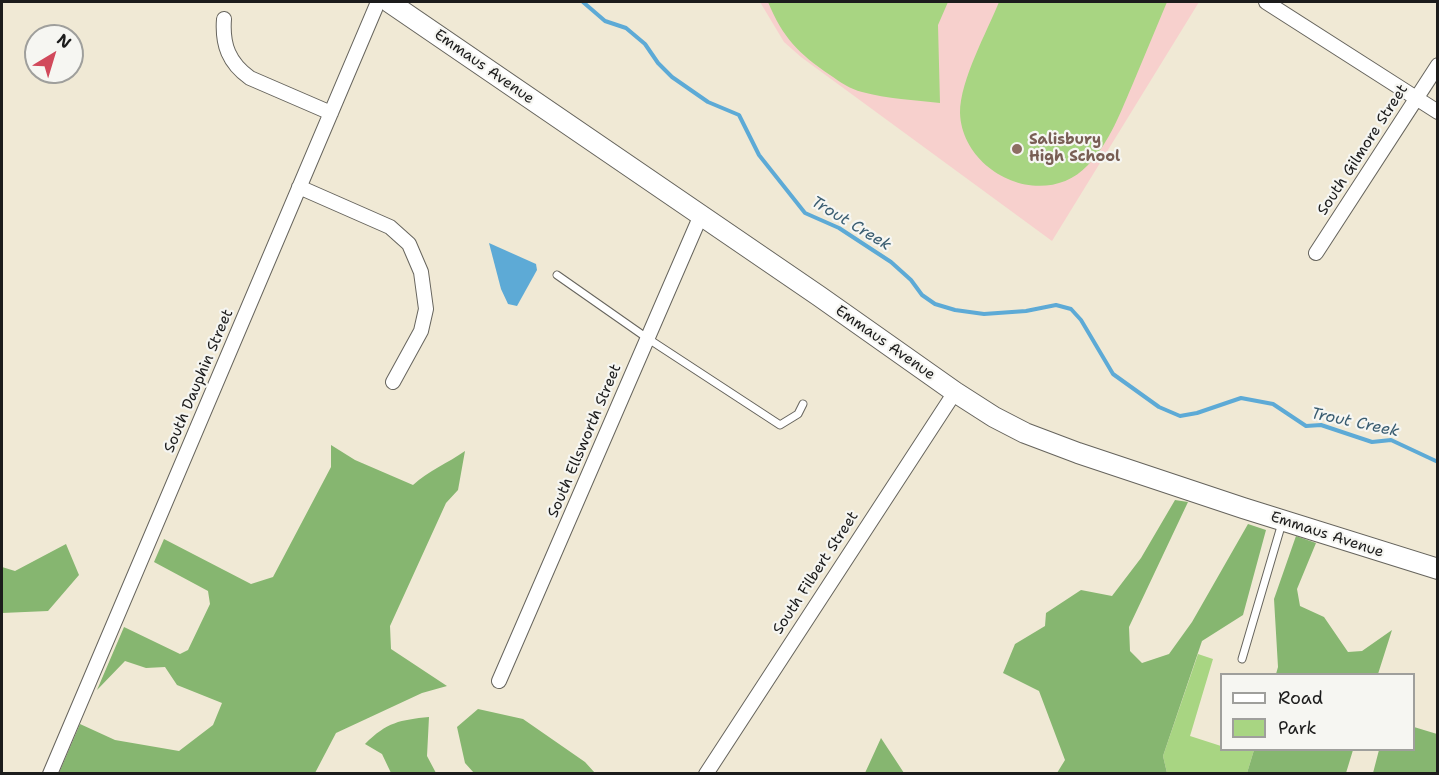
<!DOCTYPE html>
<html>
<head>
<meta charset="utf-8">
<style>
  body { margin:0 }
  #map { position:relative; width:1439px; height:775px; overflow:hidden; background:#f0e9d5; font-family:"Shantell Sans",sans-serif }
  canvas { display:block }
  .frame { position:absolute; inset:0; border:3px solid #1c1c1c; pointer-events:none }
  .legend { position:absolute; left:1220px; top:673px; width:195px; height:78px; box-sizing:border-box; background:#f6f6f2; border:2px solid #9f9f9c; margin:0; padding:8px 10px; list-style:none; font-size:18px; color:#1c1c1c }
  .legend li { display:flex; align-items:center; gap:12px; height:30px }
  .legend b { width:30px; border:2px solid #9f9f9c }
  .north { position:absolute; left:24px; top:24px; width:60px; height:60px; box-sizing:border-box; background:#f6f6f2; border:2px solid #9f9f9c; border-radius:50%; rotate:38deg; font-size:16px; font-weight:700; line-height:24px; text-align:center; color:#1c1c1c }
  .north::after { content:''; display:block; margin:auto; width:21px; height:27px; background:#d1495b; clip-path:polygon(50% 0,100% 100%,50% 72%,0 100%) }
</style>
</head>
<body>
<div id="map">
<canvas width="1439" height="775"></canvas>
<div class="frame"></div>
<ul class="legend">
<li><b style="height:8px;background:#fff"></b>Road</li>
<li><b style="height:16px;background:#a8d582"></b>Park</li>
</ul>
<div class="north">N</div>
</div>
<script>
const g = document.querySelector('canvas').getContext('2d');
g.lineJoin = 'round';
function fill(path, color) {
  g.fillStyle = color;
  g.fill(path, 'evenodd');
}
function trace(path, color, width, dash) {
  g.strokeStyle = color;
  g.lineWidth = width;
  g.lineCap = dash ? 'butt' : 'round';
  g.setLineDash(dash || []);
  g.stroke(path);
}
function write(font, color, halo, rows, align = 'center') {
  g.font = font + ' "Shantell Sans",sans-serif';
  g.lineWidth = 4.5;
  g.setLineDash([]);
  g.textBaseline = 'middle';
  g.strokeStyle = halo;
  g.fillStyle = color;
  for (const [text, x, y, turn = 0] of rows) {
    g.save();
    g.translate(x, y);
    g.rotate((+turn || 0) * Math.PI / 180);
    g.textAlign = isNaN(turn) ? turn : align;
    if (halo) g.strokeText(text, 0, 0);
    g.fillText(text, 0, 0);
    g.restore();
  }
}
fill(new Path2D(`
  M760 2H1199L1052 241 801 57 784 42Z`), '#f7d0cd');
fill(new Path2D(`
  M768 2H948L938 25 940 103C915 100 887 99 862 92 850 89 840 82 830 75 798 53 783 38 768 2Z
  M999 2H1167C1156 28 1145 55 1134 81 1121 111 1110 142 1088 165 1044 212 962 173 960 113 960 80 987 32 999 2Z
  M1198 654 1213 659 1190 736 1221 746 1222 750 1238 751 1239 750H1254L1247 773H1167L1163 756Z`), '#a8d582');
fill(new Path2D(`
  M331 445 355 460 413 485C428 471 448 463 465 451L458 490 446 503 390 626 391 649 447 686 422 693 336 733 315 773H59L80 724 115 740 179 751 213 725 222 703 177 685 165 667 146 668 125 661 97 690 124 627 180 654 188 650 210 604 208 591 154 562 164 539 251 584 273 577 331 467Z
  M1175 500 1188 502 1129 627 1130 651 1142 663 1169 654 1192 622 1248 524 1266 530 1243 615 1202 641 1163 756 1167 773H1057L1065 760 1039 691 1003 673 1015 644 1045 626 1046 613 1081 590 1112 596 1141 558Z
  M1296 536 1316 543 1297 589 1300 606 1324 617 1348 652 1362 651 1392 630 1378 674H1276L1278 667 1274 599Z
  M66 544 79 575 48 611 2 613V567L15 571Z
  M478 709 523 719 585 762 595 773H474L465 763 457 727Z
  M429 717 427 756 436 773H391L382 754 365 744C387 722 400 720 429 717Z
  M1414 727 1437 734V773H1373L1379 750H1414Z
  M881 738 904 773H865Z
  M1254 750H1353L1346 773H1247Z`), '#86b670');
fill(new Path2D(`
  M489 243 536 264 537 270 517 306 508 304 501 289Z`), '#5daad6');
trace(new Path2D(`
  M583 2 605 21 626 28 645 44 658 63 672 77 708 102 739 115 759 155 805 213 839 228 891 262 911 280 922 295 935 304 955 310 984 314 1026 311 1056 305 1071 309 1081 320 1113 374 1159 407 1180 416 1197 413 1241 398 1273 404 1306 426 1321 425 1372 442 1391 440 1438 462`), '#5daad6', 4);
const service = new Path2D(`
  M557 275 647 338 780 425 798 414 803 404
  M1242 659 1282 523`);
const minor = new Path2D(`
  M1266 2 1438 112
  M224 19C222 45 229 63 250 78L331 113
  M299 187 390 227 409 244 421 272 426 309 421 331 393 382
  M1316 253 1438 65
  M499 681 701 215
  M50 774 378 2
  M706 774 955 392`);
const secondary = new Path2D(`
  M389 2 819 296 955 392 994 417 1025 433 1078 453 1243 508 1438 569`);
trace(service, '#66645d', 9);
trace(minor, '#66645d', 16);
trace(secondary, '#66645d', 22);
trace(service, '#fff', 7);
trace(minor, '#fff', 14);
trace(secondary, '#fff', 20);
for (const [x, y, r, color] of [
  [1017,149,6,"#8d6e63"]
]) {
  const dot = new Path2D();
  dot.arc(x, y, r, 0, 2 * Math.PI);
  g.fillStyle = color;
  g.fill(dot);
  trace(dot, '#f6f6f2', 2);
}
write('15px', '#1c1c1c', '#f6f6f2', [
  ["Emmaus Avenue",484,67,35],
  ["South Gilmore Street",1363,150,-57],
  ["Emmaus Avenue",885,343,35],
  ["South Dauphin Street",199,381,-67],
  ["South Ellsworth Street",585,441,-67],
  ["Emmaus Avenue",1327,535,18],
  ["South Filbert Street",816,573,-57]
]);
write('bold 15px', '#785e54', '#f6f6f2', [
  ["Salisbury",1029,140],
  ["High School",1029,157]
], 'left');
write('italic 16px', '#395c70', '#f6f6f2', [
  ["Trout Creek",851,224,31],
  ["Trout Creek",1355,423,12]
]);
</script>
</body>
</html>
